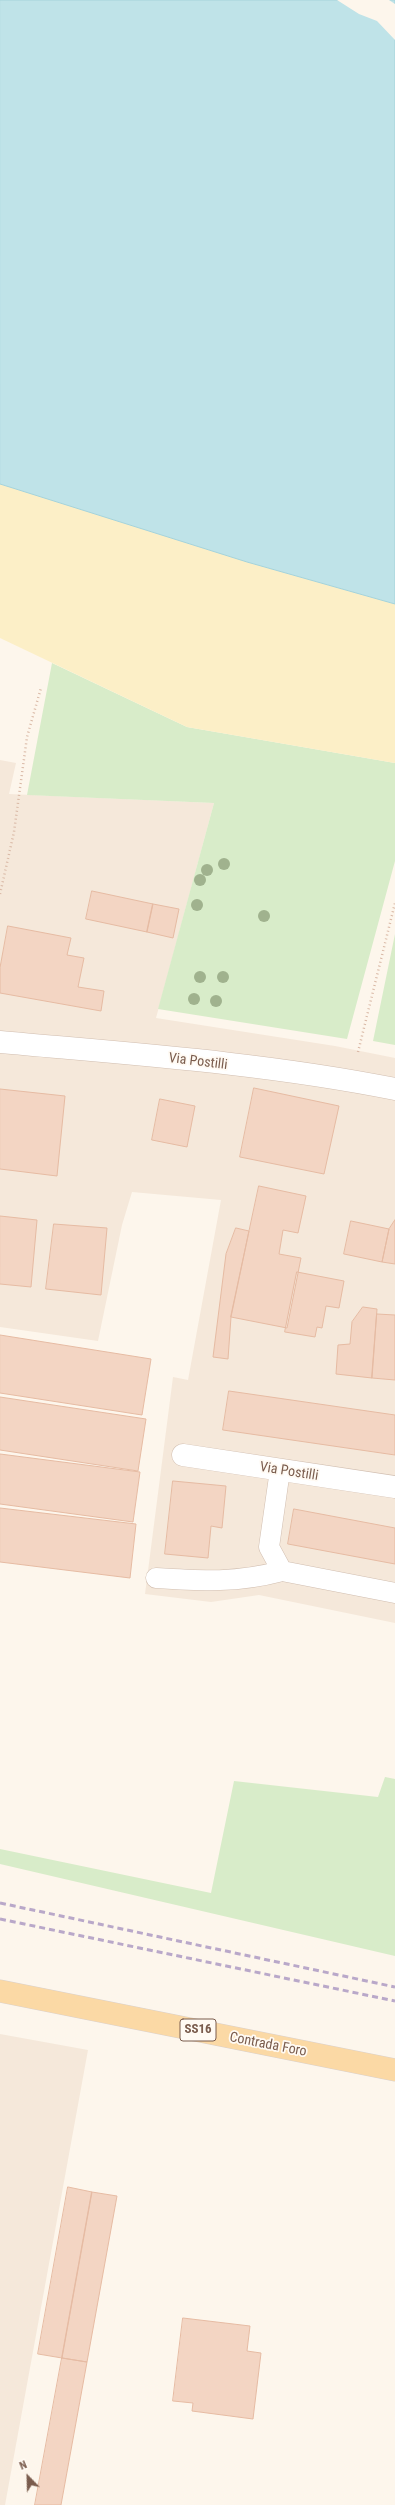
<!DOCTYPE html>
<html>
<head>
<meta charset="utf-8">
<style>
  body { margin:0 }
  #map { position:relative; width:395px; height:2505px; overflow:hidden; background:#fdf6ec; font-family:"Roboto Condensed",sans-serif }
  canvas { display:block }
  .north { position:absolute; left:8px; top:2457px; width:40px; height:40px; -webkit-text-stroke:3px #fffaf3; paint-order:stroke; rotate:337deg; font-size:11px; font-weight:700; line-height:16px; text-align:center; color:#7a5c4d }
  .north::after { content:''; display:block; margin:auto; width:14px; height:18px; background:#7a5c4d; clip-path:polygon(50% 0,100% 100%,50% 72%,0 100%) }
</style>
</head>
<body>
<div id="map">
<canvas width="395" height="2505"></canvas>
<div class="north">N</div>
</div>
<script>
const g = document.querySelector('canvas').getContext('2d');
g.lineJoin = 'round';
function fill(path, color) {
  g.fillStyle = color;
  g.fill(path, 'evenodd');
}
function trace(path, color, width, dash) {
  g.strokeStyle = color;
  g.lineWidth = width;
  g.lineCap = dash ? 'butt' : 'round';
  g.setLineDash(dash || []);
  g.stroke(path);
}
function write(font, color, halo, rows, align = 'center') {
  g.font = font + ' "Roboto Condensed",sans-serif';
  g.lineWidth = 3.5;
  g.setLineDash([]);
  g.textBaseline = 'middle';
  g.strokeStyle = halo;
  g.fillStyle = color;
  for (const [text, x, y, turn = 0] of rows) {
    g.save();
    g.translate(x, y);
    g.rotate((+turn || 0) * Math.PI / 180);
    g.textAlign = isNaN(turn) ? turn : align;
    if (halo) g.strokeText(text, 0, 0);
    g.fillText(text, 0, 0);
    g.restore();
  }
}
fill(new Path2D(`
  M0 760 16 763 9 794 214 803 156 1018 335 1046 395 1058V1623L259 1595 211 1602 145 1594 173 1377 188 1380 221 1200 132 1192 122 1225 98 1341 0 1327Z
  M0 2034 88 2050 5 2505H0Z`), '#f5e8da');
fill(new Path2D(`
  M52 663 187 727 395 763V861L347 1039 158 1009 214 803 27 795Z
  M395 934V1045L373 1041Z
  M385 1777 395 1779V1956L0 1864V1849L211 1893 234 1781 378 1797Z`), '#d8ecc9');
fill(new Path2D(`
  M0 484 247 562 395 604V763L187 727 0 638Z`), '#fcefc7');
const water = new Path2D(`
  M0 0H395V604L247 562 0 484Z`);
fill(water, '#bfe3e8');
trace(water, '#a5d3da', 1);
fill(new Path2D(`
  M337 0H389L395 4V40L377 21 359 14Z`), '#fdf6ec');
const building = new Path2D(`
  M92 891 153 904 147 932 86 919Z
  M153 904 179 909 173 938 147 932Z
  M8 926 71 938 67 955 84 958 78 987 104 991 101 1011 0 993V968Z
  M254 1088 339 1106 324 1174 240 1157Z
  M0 1089 65 1096 57 1176 0 1169Z
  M160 1099 195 1106 187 1147 152 1140Z
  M259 1186 306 1196 298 1233 283 1230 279 1254 301 1258 287 1328 231 1317Z
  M0 1216 37 1220 31 1287 0 1284Z
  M395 1220V1264L382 1262 389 1229Z
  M351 1221 389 1229 382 1262 344 1254Z
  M54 1224 107 1228 101 1295 46 1289Z
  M236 1228 249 1231 231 1317 228 1359 213 1357 226 1254Z
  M297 1272 344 1281 339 1308 326 1306 322 1328 317 1327 315 1337 285 1332Z
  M363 1307 377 1309 372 1378 336 1374 338 1345 350 1344 352 1322Z
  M377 1314 395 1315V1380L372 1378Z
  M0 1335 151 1359 142 1415 0 1393Z
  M229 1391 395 1415V1455L223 1430Z
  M0 1397 146 1419 138 1471 0 1450Z
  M0 1454 140 1472 133 1522 0 1504Z
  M173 1481 226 1486 222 1528 211 1526 208 1558 165 1554Z
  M0 1508 136 1524 130 1578 0 1562Z
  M294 1509 395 1528V1564L288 1544Z
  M68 2187 92 2192 62 2358 38 2354Z
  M92 2192 117 2196 87 2362 62 2358Z
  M183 2318 250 2326 247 2351 261 2353 253 2419 192 2411 193 2403 173 2401Z
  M62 2358 87 2362 61 2505H35Z`);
fill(building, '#f3d5c3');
trace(building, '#e6bba3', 1);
const service = new Path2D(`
  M280 1470 269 1547 282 1571 395 1593
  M156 1578C203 1581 237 1583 282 1571`);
const minor = new Path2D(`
  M0 1042C132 1054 265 1063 395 1089
  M183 1455 395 1487`);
const primary = new Path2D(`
  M0 1991 395 2070`);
trace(service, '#d1beb0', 21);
trace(minor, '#d1beb0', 23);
trace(primary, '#dad1cd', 23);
trace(new Path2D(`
  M0 894 14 832 27 737 41 688
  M358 1052 395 903`), '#d9b8a5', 2.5, [1, 3]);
trace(service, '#fff', 20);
trace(minor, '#fff', 22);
trace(primary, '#fbd9a5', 22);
trace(new Path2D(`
  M0 1903 395 1987
  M0 1919 395 2001`), '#b9a8c9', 3, [6, 4]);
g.fillStyle = '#a0b28e';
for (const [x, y] of [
  [224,864],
  [207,870],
  [200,880],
  [197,905],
  [264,916],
  [200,977],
  [223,977],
  [194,999],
  [216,1001]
]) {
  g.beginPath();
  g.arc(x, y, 6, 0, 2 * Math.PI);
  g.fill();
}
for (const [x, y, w] of [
  [198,2030,36]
]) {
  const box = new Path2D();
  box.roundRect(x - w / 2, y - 11, w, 22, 3);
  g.fillStyle = '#fffaf3';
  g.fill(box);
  trace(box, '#7a5c4d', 1);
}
write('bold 13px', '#7a5c4d', null, [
  ["SS16",198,2030]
]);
write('14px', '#7a5c4d', '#fffaf3', [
  ["Via Postilli",198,1062,7],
  ["Via Postilli",289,1472,9],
  ["Contrada Foro",268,2045,11]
]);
</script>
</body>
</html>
